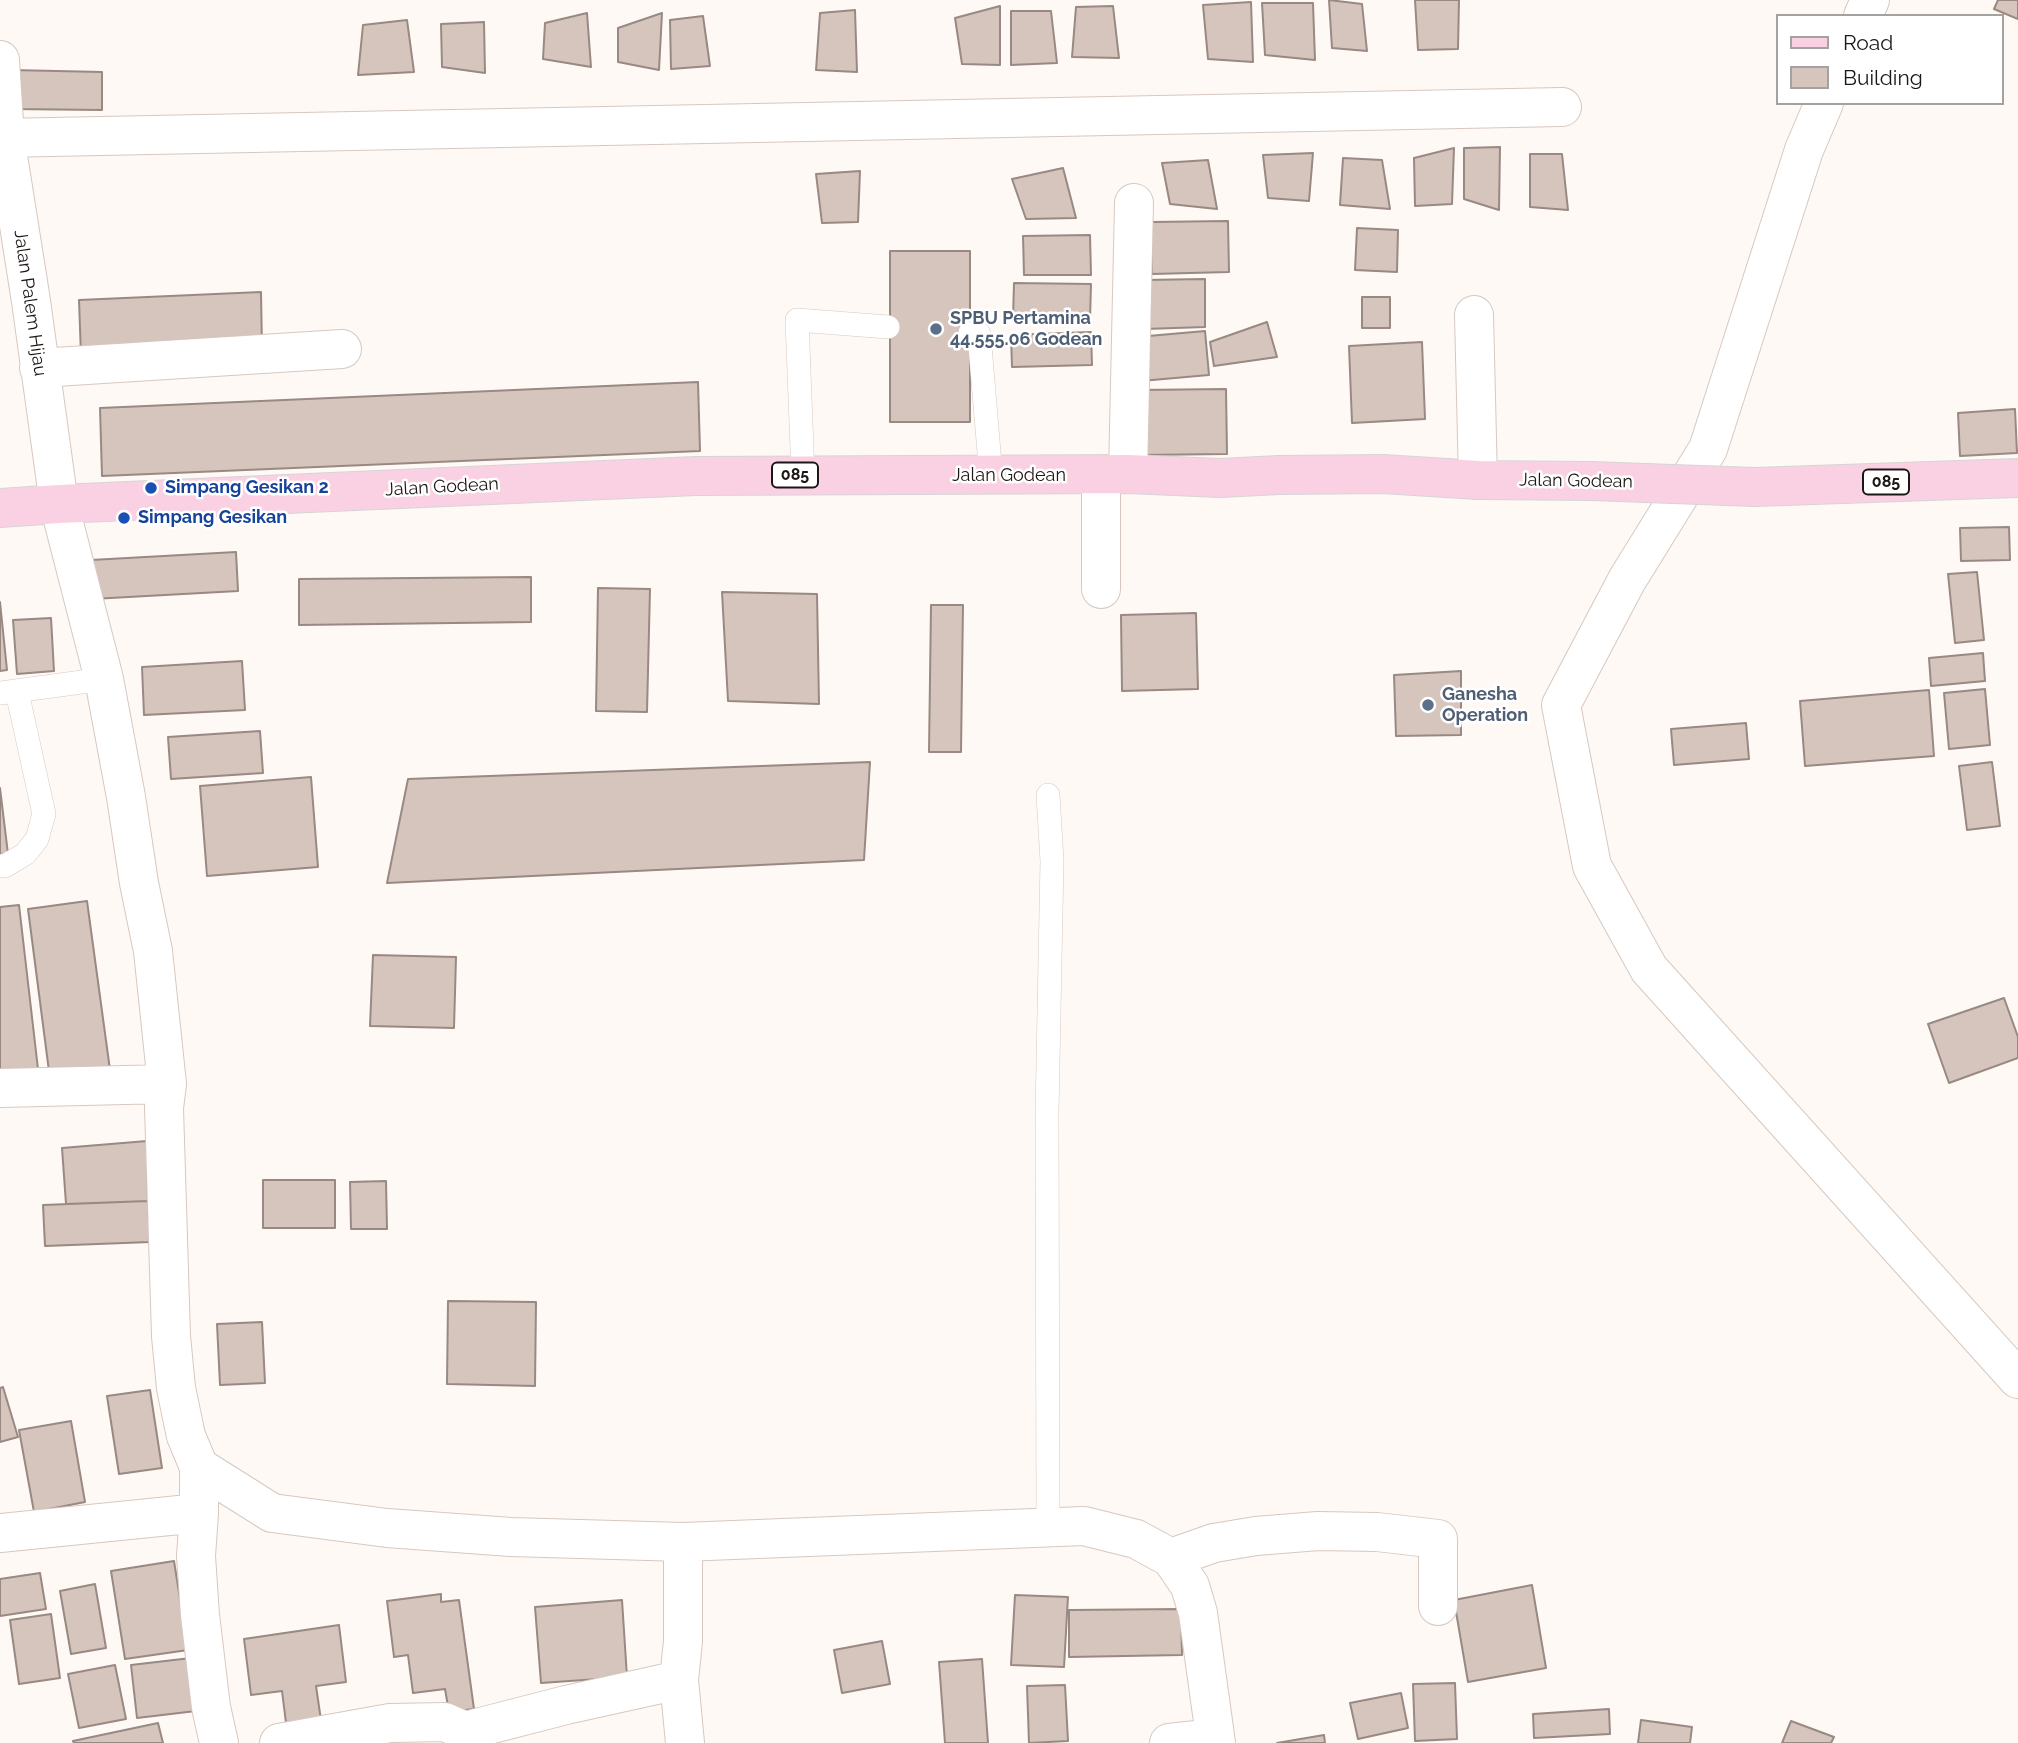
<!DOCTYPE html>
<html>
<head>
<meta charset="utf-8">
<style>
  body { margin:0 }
  #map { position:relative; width:2018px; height:1743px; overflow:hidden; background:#fff9f5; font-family:Raleway,sans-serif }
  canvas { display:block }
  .legend { position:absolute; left:1776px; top:14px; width:228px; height:91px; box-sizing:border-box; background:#fff; border:2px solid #a4a2a1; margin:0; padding:9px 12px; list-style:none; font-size:21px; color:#1c1714 }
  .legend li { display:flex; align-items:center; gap:14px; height:35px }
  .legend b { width:35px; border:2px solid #a4a2a1 }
</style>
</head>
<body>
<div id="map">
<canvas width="2018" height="1743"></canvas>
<ul class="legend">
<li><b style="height:9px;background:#fad1e3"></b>Road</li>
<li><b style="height:19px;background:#d5c5bd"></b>Building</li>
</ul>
</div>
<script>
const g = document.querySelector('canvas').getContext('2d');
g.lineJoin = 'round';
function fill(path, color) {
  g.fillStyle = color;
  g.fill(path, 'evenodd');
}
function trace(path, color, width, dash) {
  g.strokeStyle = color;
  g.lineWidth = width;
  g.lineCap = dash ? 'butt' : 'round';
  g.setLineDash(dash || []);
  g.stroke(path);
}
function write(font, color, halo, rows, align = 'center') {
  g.font = font + ' Raleway,sans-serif';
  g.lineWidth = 5;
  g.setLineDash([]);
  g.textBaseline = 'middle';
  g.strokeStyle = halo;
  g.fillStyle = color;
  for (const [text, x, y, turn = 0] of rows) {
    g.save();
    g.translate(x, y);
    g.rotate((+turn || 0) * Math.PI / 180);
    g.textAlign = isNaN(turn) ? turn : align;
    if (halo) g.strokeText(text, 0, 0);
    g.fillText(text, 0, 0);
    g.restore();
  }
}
const building = new Path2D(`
  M1329 0 1362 4 1367 51 1332 48Z
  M1415 0H1459L1458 49 1418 50Z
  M1998 0H2018V19L1994 9Z
  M1251 2 1253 62 1208 59 1203 5Z
  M1262 3H1313L1315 60 1265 55Z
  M1000 6V65L962 64 955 18Z
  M1113 6 1119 58 1072 57 1076 7Z
  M855 10 857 72 816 70 820 13Z
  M1011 11H1051L1057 63 1011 65Z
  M587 13 591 67 543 59 545 23Z
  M662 13 659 70 618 62V28Z
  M703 16 710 66 671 69 670 20Z
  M407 20 414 72 358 75 363 25Z
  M484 22 485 73 442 67 441 24Z
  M11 70 102 72V110L11 109Z
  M1500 147 1499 210 1464 199V148Z
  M1454 148 1452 204 1415 206 1414 158Z
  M1313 153 1309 201 1268 198 1263 155Z
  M1530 154H1562L1568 210 1530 207Z
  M1343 158 1382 160 1390 209 1340 205Z
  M1208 160 1217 209 1170 204 1162 163Z
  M1063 168 1076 218 1026 219 1012 179Z
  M860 171 858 222 822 223 816 174Z
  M1228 221 1229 272 1152 274 1151 222Z
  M1357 228 1398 230 1397 272 1355 270Z
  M1090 235 1091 275H1024L1023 236Z
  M890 251H970V422H890Z
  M1205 279V327L1145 329 1144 280Z
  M1014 283 1091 284 1090 320 1013 319Z
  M261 292 262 348 81 356 79 300Z
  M1362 297H1390V328H1362Z
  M1267 322 1277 357 1214 366 1210 342Z
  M1205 331 1209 375 1141 381 1137 337Z
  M1091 332 1092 365 1012 367 1011 335Z
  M1422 342 1425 419 1352 423 1349 346Z
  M698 382 700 451 102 476 100 408Z
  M1226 389 1227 454 1139 455V390Z
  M2015 409 2017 453 1960 456 1958 413Z
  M2009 527 2010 560 1961 561 1960 528Z
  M236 552 238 591 92 599 91 560Z
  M1977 572 1984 640 1955 643 1948 574Z
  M531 577V622L299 625V579Z
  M598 588 650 589 647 712 596 711Z
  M722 592 817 594 819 704 728 701Z
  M0 602 7 670 0 671Z
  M931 605H963L961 752H929Z
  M1196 613 1198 689 1122 691 1121 615Z
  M51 618 54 671 17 674 13 620Z
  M1983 653 1985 681 1931 686 1929 658Z
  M242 661 245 710 144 715 142 667Z
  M1461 671V735L1396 736 1394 675Z
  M1985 689 1990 745 1949 749 1944 693Z
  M1929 690 1934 756 1805 766 1800 701Z
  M1746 723 1749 759 1674 765 1671 729Z
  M260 731 263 773 171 779 168 737Z
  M870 762 864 860 387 883 408 779Z
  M1992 762 2000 826 1967 830 1959 766Z
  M311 777 318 867 207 876 200 786Z
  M0 788 8 854 0 855Z
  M87 901 110 1070 50 1079 28 909Z
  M19 905 38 1069 0 1074V907Z
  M373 955 456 957 454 1028 370 1026Z
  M2004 998 2018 1037V1058L1949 1083 1928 1024Z
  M147 1141 148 1201 66 1204 62 1148Z
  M263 1180H335V1228H263Z
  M386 1181 387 1229H351L350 1182Z
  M148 1201 150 1242 45 1246 43 1205Z
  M448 1301 536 1302 535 1386 447 1384Z
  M262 1322 265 1383 220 1385 217 1324Z
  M3 1387 18 1437 0 1442V1388Z
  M150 1390 162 1468 119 1474 107 1396Z
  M71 1421 85 1502 34 1512 19 1430Z
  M174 1561 188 1650 125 1659 111 1571Z
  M40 1573 46 1609 0 1616V1579Z
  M95 1584 106 1648 71 1654 60 1591Z
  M1532 1585 1546 1668 1468 1682 1454 1600Z
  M441 1594V1602L459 1600 474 1709 449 1712 445 1689 413 1693 408 1655 394 1657 387 1601Z
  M1015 1595 1068 1597 1064 1667 1011 1665Z
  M622 1600 627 1677 541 1683 535 1607Z
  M1181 1609 1182 1655 1069 1657V1610Z
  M51 1614 60 1678 19 1684 10 1620Z
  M339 1625 346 1682 316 1686 322 1727 287 1731 282 1691 251 1695 244 1639Z
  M882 1641 890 1684 842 1693 834 1650Z
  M191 1658 196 1711 137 1718 131 1665Z
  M982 1659 988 1743H945L939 1662Z
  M115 1665 126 1719 79 1728 68 1674Z
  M1455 1683 1457 1739 1415 1741 1413 1684Z
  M1065 1685 1068 1741 1029 1743 1027 1686Z
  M1401 1693 1408 1728 1358 1739 1350 1703Z
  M1609 1709 1610 1734 1534 1738 1533 1714Z
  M1641 1720 1692 1727 1690 1743H1638Z
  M1791 1721 1834 1737 1831 1743H1782Z
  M158 1723 163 1743H74L73 1741Z
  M1324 1735 1325 1743H1277Z`);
fill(building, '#d5c5bd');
trace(building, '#988982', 2);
const service = new Path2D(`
  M970 333 979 334 991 476
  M803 475 797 320 888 327
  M0 693 104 679
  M1048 795 1052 861 1047 1112 1048 1528
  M0 866H5L25 854 37 839 44 814 17 692`);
const minor = new Path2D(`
  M1863 16 1870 0
  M0 60 5 137 31 301 59 504 104 679 126 797 139 883 153 951 167 1084 164 1108 171 1336 176 1388 186 1436 199 1467 272 1513 387 1528 511 1537 683 1542 1084 1526 1136 1539 1171 1558 1190 1586 1198 1613 1216 1743
  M1824 103 1804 150 1708 449 1627 580 1561 705 1592 866 1649 969 2018 1379
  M0 138 1562 107
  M1474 315 1478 480
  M39 368 342 349
  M1128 474 1134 203
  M1101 476V589
  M0 1088 167 1084
  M199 1513 196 1556 200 1615 211 1707 219 1743
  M0 1533 199 1513V1467
  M683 1542V1641L679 1680 685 1743
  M1171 1558 1214 1543 1256 1536 1318 1531 1377 1532 1438 1539V1606
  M465 1731 566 1705 679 1680
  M279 1743 390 1723 445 1722 465 1731 469 1743
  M1169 1743 1215 1738`);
const primary = new Path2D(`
  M1755 487 2018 478
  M0 508 59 504 696 476 1128 474 1220 478 1279 475 1383 474 1478 480 1591 481`);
trace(service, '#d7c8bf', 24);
trace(minor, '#d7c8bf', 40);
trace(primary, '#d6d5d5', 40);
trace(service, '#fff', 23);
trace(minor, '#fff', 38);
trace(primary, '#fad1e3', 38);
const primaryBridge = new Path2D(`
  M1591 481 1755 487`);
trace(primaryBridge, '#d6d5d5', 40, []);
trace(primaryBridge, '#fad1e3', 38);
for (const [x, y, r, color] of [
  [936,329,7,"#5c6f8a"],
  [151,488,7,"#1a4fb4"],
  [124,518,7,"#1a4fb4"],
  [1428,705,7,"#5c6f8a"]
]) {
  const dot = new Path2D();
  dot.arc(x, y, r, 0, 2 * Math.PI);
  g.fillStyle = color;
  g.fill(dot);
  trace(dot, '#fff', 2.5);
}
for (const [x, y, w] of [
  [795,475,46],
  [1886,482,46]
]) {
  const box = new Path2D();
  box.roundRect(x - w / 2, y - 12.5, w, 25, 5);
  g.fillStyle = '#fff';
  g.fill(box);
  trace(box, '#1c1714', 2);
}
write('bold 16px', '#1c1714', null, [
  ["085",795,475],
  ["085",1886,482]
]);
write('18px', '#1c1714', '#fff', [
  ["Jalan Palem Hijau",30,303,82],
  ["Jalan Godean",1009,476],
  ["Jalan Godean",1576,481,1],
  ["Jalan Godean",442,487,-3]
]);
write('bold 18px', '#4e5e75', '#fff', [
  ["SPBU Pertamina",950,319],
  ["44.555.06 Godean",950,340],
  ["Ganesha",1442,695],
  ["Operation",1442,716]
], 'left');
write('bold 18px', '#164399', '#fff', [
  ["Simpang Gesikan 2",165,488],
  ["Simpang Gesikan",138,518]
], 'left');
</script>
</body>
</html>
